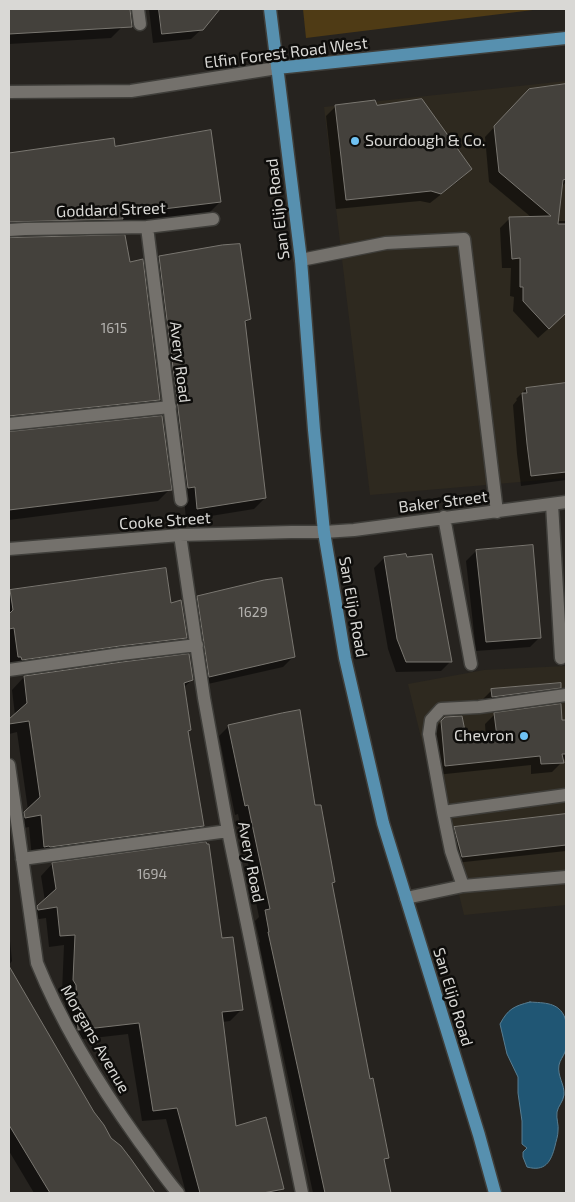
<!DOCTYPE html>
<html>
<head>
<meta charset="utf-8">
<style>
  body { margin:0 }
  #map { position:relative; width:575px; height:1202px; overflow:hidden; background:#26231f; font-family:"Exo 2",sans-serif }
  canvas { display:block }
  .frame { position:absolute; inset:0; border:10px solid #d9d8d5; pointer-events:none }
</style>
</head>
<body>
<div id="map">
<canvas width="575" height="1202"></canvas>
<div class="frame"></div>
</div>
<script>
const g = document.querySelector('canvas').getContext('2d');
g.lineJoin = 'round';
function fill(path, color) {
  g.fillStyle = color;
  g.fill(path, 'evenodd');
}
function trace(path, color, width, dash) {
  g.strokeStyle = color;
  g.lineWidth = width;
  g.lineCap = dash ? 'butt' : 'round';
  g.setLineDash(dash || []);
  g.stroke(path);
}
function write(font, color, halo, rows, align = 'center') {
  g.font = font + ' "Exo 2",sans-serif';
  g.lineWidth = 5;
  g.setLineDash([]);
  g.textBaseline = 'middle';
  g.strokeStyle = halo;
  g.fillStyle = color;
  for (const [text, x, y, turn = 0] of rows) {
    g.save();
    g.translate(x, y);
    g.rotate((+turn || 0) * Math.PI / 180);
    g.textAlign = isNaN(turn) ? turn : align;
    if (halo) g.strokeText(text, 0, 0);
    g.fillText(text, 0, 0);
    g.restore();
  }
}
fill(new Path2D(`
  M566 81V478L370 495 324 107Z
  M566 666V905L464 915 408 684 484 670Z`), '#2e291f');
fill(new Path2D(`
  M303 9H541L306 38Z`), '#4f3b15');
const water = new Path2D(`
  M530 1002C544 1003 559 1002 565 1018 567 1023 567 1047 565 1052 563 1057 560 1060 559 1065 557 1076 565 1085 564 1095 563 1102 558 1106 557 1112 556 1119 559 1125 558 1131 558 1136 556 1141 555 1146 551 1162 545 1172 527 1167L523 1157V1152L527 1148 522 1144V1121L518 1093V1077L507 1054 500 1024C508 1009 514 1006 530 1002Z`);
fill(water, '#205674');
trace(water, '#587d91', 1);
fill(new Path2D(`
  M9 9H119L122 27 111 38 9 44Z
  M149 9H214L202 29 191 39 153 43Z
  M566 85V182L561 187 557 221H566V313L538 338 513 311 514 297 510 296 511 268H502L500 228 510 218 531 217 489 182 485 137 529 90Z
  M336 106 377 107 471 169 461 179 430 203 420 201 336 209 326 116Z
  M113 140 114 147 220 202 208 214 115 225 9 233V154Z
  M124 237 159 399 147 411 9 426V239Z
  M159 257 250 319 244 324 265 498 254 509 186 520 184 498 148 269Z
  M566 380V480L521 486 517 454 513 405 517 400 516 399 526 389 562 385Z
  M9 433H10L170 489 158 501 9 520Z
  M566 548V645H565V550Z
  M476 551 540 637 530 647 476 651 466 561Z
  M405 555 451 661 441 671 396 672 388 649 374 568 384 558Z
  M11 591 170 604 186 638 173 650 9 669V593Z
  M198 598 293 657 283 667 199 686 188 608Z
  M24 677 192 680 183 688 190 730 187 733 202 826 190 838 32 858 29 827 13 830 12 825 28 810 17 732 9 734V721L15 715 12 690Z
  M544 689 534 699 483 706 482 700 492 690Z
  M495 714 560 721H566V758L552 772 531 774V765L436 775 431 732 445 718 466 743 486 740 485 724Z
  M229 726 314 806 334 882 331 885 369 1080 387 1158 383 1162 390 1193H313L259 943 260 942 255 921 259 917 238 814 235 815 219 736Z
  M566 815V851L455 863 448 835 455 828Z
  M52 864 221 940 242 1009 230 1021 222 1022 235 1127 282 1188 277 1193H186L166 1119 142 1121 128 1034 67 1041 65 997 62 992 64 945 49 947 46 918 26 921V919L45 901 41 876Z
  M9 931 12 961 9 965Z
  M16 981 93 1113 110 1139 128 1157 152 1193H34L9 1151V985Z`), '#0007');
const building = new Path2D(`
  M9 9H130L132 27 9 34Z
  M159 9H220L203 30 162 34Z
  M566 84V179L563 180 558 224H566V313L549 329 523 301V287H520V258L512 259 509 217 551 216 499 172 494 126 529 89Z
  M422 99 472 169 441 194 431 191 346 200 335 105 375 100 377 105Z
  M211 130 221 202 122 214 123 219 9 222V153L114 138 115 146Z
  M125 235 130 262 143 259 160 400 9 416V238Z
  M240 244 251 319 245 321 266 498 197 509 195 487 188 488 159 256 222 245Z
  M566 383V472L531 476 527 444 522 393H527L526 388Z
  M162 416 172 490 9 510V432Z
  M533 545 541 638 486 642 476 550Z
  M406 554 407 557 432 554 452 662H406L397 639 384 557Z
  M166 568 171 603 181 600 187 638 120 646 22 660 21 657H18L14 628 9 629V614L13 610 10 590Z
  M282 578 295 657 209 677 197 596 264 580Z
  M189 654 193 680 184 683 191 730 188 731 204 826 50 847 49 846 44 847 41 815 25 818 24 812 40 797 29 721 9 724V719L27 703 24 676 122 662Z
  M561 683V688L492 697 491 689Z
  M561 704 562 720H566V754H562L564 763 541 764 540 756 445 766 441 721 445 717 462 716 467 741 497 737 494 713Z
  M300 710 315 805H321L335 882 332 883 370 1079 373 1078 389 1158 384 1159 391 1193H325L268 932H269L265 910 270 909 248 805 245 806 228 725 282 713Z
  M566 814V845L462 857 454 827Z
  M206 842 207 844H209L222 938 233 937 243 1010 222 1012 236 1126 266 1117 284 1189 263 1193H200L177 1108 153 1111 139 1023 78 1030 76 985 73 980 75 935 60 936 57 907 38 910 37 906 56 889 52 863Z
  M9 966 94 1112 104 1125 111 1138 121 1146 131 1159 155 1193H50L9 1125Z`);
fill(building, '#44413c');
trace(building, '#797670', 1);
const minor = new Path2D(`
  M138 9 140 24
  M9 92 131 91 277 68
  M147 227 181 500
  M9 230 25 229 147 227 213 219
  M301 260 386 243 464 239 497 512
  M9 424 170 407
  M552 504 561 658
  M444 517 471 664
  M180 535 204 698 228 831 302 1193
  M9 549 180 535 291 532H324L354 530 566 502
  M9 670 121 654 197 645
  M566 695 479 707 441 709 431 720 429 734 443 812 451 851 463 886 566 877
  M9 765 37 963C63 1027 99 1085 139 1141 152 1158 164 1177 178 1193
  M443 812 566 795
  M22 859 228 831
  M406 898 463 886`);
const major = new Path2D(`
  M270 9 301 260 314 430 324 532 345 658 383 823 479 1135 495 1193
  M277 68 566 38`);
trace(minor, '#3f3e3a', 15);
trace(major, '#3f3e3a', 15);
trace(minor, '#74716c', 12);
trace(major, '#5790af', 12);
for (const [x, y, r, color] of [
  [355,141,5,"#6fc2f4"],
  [524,736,5,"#6fc2f4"]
]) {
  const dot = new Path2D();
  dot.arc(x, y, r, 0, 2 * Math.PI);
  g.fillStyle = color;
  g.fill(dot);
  trace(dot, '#0e0d0b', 2);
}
write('14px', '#b4b2af', null, [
  ["1615",114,328],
  ["1629",253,612],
  ["1694",152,874]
]);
write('16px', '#d9d8d5', '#0e0d0b', [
  ["Elfin Forest Road West",286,53,-7],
  ["San Elijo Road",278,209,-97],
  ["Goddard Street",111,210,-2],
  ["Avery Road",180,362,83],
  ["Baker Street",443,502,-7],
  ["Cooke Street",165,521,-4],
  ["San Elijo Road",353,607,80],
  ["Avery Road",251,862,79],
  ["San Elijo Road",453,997,73],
  ["Morgans Avenue",95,1039,60]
]);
write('16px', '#d9d8d5', '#0e0d0b', [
  ["Sourdough & Co.",365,141],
  ["Chevron",514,736,"right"]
], 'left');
</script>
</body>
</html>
